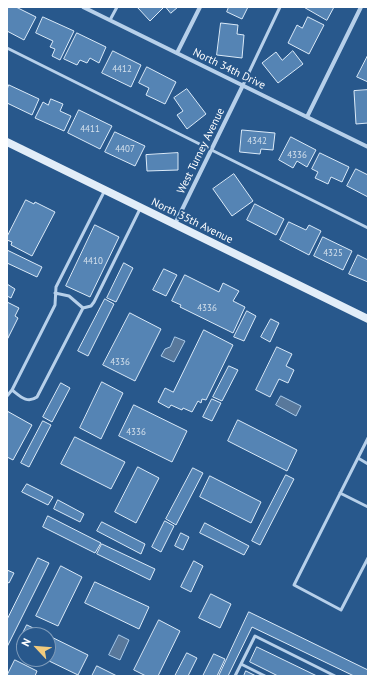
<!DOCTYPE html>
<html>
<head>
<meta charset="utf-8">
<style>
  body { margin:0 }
  #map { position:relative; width:375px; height:683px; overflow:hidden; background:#28588c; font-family:"PT Sans",sans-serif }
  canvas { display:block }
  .frame { position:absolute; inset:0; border:8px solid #fff; pointer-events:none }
  .north { position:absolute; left:16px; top:627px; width:40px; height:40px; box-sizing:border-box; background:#28588c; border:1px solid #7e9bba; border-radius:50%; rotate:296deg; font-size:11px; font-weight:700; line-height:16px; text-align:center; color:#fff }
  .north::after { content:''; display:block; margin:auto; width:14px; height:18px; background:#f2cb7d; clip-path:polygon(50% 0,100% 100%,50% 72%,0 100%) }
</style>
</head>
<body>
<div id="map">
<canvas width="375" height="683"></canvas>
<div class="frame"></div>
<div class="north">N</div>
</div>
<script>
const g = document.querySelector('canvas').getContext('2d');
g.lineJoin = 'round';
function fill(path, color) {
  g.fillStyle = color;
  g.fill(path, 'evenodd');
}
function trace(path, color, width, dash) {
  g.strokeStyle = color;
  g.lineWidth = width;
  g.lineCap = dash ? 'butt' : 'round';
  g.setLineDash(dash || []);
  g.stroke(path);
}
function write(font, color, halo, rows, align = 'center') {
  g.font = font + ' "PT Sans",sans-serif';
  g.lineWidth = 4;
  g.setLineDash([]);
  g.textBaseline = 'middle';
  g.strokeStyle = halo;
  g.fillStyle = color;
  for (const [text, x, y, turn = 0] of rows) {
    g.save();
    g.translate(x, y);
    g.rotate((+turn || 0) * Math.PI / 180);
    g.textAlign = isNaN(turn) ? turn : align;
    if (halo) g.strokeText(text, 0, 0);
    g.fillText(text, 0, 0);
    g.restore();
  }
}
const water = new Path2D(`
  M175 337 185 341 174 362 161 356 165 349 170 347Z
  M281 396 301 406 296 416 276 405Z
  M119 635 129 640 120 660 109 655Z`);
fill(water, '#58789b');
trace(water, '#acccea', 1);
const building = new Path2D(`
  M8 7H16L36 17 24 40 7 31Z
  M139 7H164L150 21 138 8Z
  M166 7H178L171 13Z
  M229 7H248L242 19 227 12Z
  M304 7H334L327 20Z
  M43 17 74 31 60 60 52 56 55 49 50 47 53 41 36 33Z
  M308 17 324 25 309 54 288 43 297 25 302 28Z
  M221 23 238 25 237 34 244 35 242 58 217 55Z
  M77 33 106 47 99 63 90 58 87 63 80 60 77 65 64 59Z
  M113 51 141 65 131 87 102 73Z
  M293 51 303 64 278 83 262 63 276 52 282 60Z
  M368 55V82L357 77Z
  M147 67 176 82 165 104 146 95 149 88 139 83Z
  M9 85 39 99 32 115 7 103V90Z
  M187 89 206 114 187 129 177 115 183 111 174 98Z
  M368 90V123L356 124 354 91Z
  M51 99 63 104 60 111 71 116 64 131 35 118 43 102 48 105Z
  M79 110 112 126 100 149 68 133Z
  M242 130 275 133 273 150 261 149 260 154 240 152Z
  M115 132 145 146 135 166 105 152Z
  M291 137 316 150 307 167 297 161 293 168 279 160Z
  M178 153V170L147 171 146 155Z
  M320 153 349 167 342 182 331 177 328 184 315 178 318 172 312 169Z
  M356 169 368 175V197L347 186Z
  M234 174 253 201 232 216 213 189Z
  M26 200 34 204 35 202 55 212 32 256 11 245 12 242 7 240V237Z
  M255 204 284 219 276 235 247 220Z
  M289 222 306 230 309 225 321 231 309 255 280 240Z
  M95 225 119 237 90 297 66 286Z
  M323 237 352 251 343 270 314 256Z
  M7 250 42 267 37 277 7 263Z
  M358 255 368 260V282L349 274Z
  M124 263 133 268 116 302 107 298Z
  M164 269 177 275 166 296 153 290Z
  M185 275 219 292 223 283 239 291 233 301 245 307 233 333 180 307 181 305 172 301Z
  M7 284 15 289 11 298 7 296Z
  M105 299 114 304 88 356 78 351Z
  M7 302 19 308 15 316 18 318 8 338Z
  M247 311 256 316 244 341 234 337Z
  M130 313 161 329 135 381 103 365Z
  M271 319 279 323 270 342 261 337Z
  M204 330 233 345 206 400 202 399 201 403 198 401 192 412 183 408 182 410 171 405 169 408 158 402 165 388 173 392Z
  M277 347 292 354 286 366 294 370 288 383 279 379 270 397 256 390Z
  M229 366 238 370 222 401 213 397Z
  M102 382 123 393 101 439 80 428Z
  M61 383 70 388 52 422 43 417Z
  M212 399 221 403 212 421 203 417Z
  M134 405 187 431 172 462 119 436Z
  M7 411 32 425 13 460 7 457Z
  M238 420 297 450 287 471 228 441Z
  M43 421 51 425 29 467 21 463Z
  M75 437 125 462 111 489 61 464Z
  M138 467 159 478 136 523 115 512Z
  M193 468 203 473 176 525 166 519Z
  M286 475 294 479 260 545 252 541Z
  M210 476 261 502 251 523 200 497Z
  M27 484 53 497 48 505 22 492Z
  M58 500 84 514 80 522 54 509Z
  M48 516 101 543 95 553 43 527Z
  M165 521 174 526 161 552 152 547Z
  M102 522 145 544 141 554 97 531Z
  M205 523 249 546 244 555 200 533Z
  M181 533 189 537 183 550 175 546Z
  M102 544 155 569 150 580 97 554Z
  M38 558 49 563 7 647V620Z
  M194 561 203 566 191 592 181 587Z
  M61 566 82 577 58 626 36 616Z
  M7 570 14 573 9 583 7 582Z
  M95 582 149 607 139 629 85 603Z
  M211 594 231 604 220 628 199 618Z
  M249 612 368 670V676H354L252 627 228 676H219Z
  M159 620 180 631 158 676H146L134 670Z
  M27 625 88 655 78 675 45 659H48V635H24V649L17 645Z
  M257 647 317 676H278L250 662Z
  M187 653 197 658 188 676H175Z
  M214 654 225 659 217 676H203Z
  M15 660 37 671 35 676H7Z
  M97 666 117 676H92Z
  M246 671 256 676H244Z`);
fill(building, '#5584b4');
trace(building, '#dbeaf8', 1);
trace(new Path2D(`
  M110 20 117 7
  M7 48 368 228
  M243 85 280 7
  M55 293 69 296 83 308
  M12 390C20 396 27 404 37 397L83 308 91 306 94 302 140 209
  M7 396 12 390 55 305 56 287 105 190
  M368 438 294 585 341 610 368 558
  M358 458 368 464
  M340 493 368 507
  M241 664 265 676
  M235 676 255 636 335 676`), '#b7d0ea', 3);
trace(new Path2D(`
  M83 7 368 147
  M177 53 200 7
  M307 117 361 7
  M175 224 243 85`), '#b7d0ea', 4);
trace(new Path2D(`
  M7 142 368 319`), '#e2edf8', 8);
write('9px', '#d4e0ec', null, [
  ["4412",122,69],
  ["4411",90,129],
  ["4342",257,141],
  ["4407",125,149],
  ["4336",297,155],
  ["4325",333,253],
  ["4410",93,261],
  ["4336",207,308],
  ["4336",120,362],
  ["4336",136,432]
]);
write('11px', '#fff', '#28588c', [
  ["North 34th Drive",229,69,26],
  ["West Turney Avenue",201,151,-64],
  ["North 35th Avenue",192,221,26]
]);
</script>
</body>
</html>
